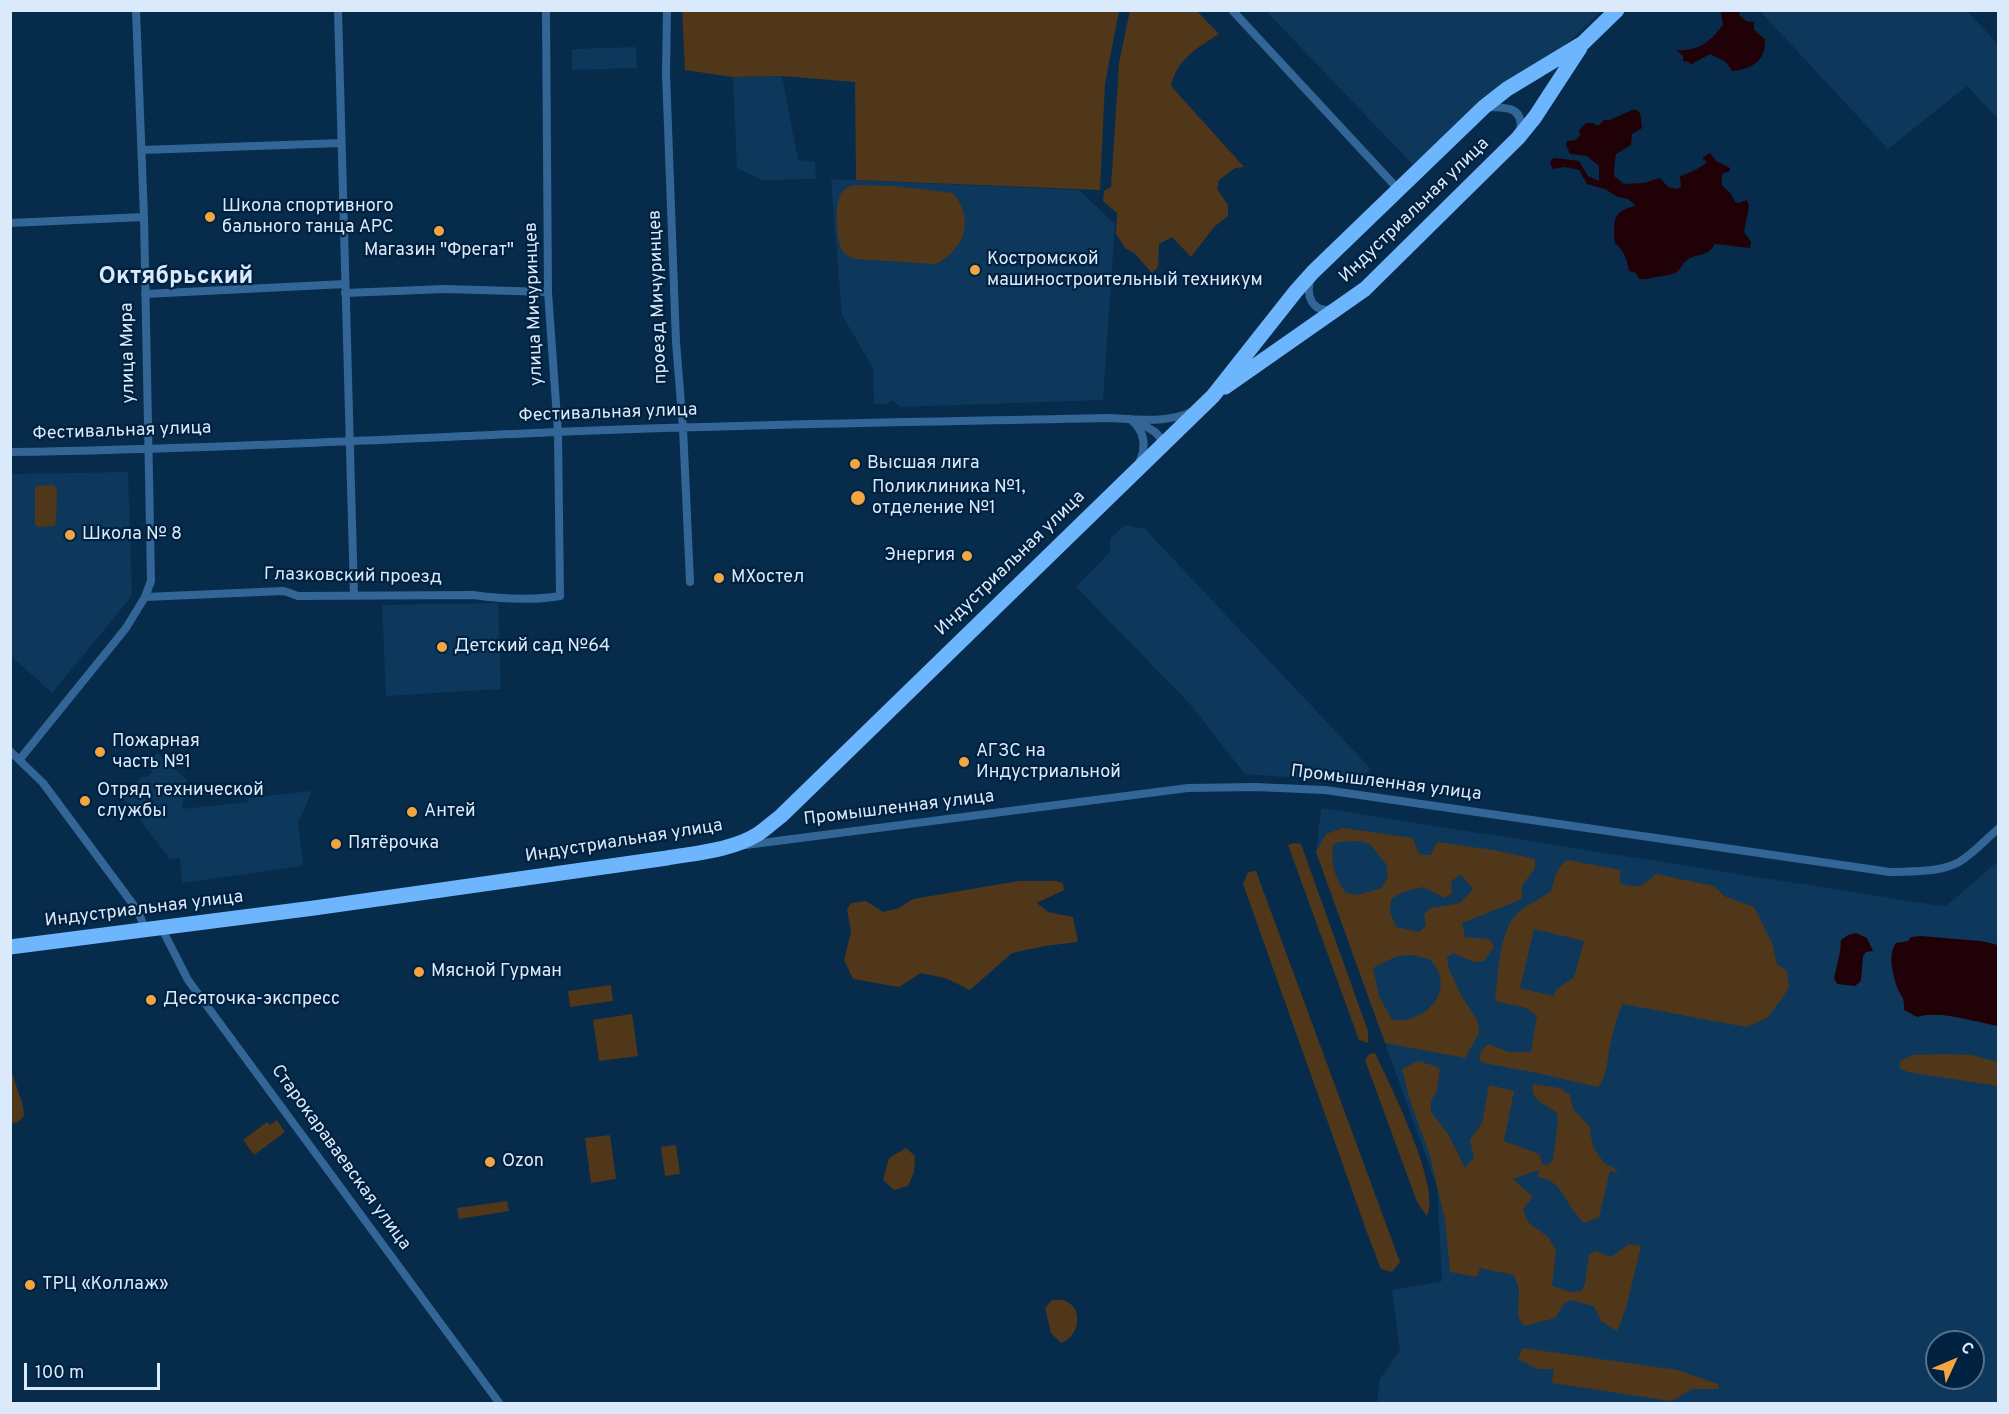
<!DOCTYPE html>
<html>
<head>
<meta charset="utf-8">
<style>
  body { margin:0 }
  #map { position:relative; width:2009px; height:1414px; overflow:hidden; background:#062b4b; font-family:Overpass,sans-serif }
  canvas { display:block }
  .frame { position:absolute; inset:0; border:12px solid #dbeafa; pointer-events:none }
  .north { position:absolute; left:1925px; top:1330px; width:60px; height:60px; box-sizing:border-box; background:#002140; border:2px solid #58718a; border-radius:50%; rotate:46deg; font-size:16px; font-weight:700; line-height:24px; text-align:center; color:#dbeafa }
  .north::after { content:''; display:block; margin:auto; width:21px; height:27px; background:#f2a541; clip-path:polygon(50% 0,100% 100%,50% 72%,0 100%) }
  .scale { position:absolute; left:24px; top:1363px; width:136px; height:27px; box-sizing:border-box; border:3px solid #dbeafa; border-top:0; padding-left:8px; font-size:18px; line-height:21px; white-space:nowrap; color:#dbeafa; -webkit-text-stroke:4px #002140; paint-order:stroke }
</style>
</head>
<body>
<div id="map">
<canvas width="2009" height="1414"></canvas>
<div class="frame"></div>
<div class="north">С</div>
<div class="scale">100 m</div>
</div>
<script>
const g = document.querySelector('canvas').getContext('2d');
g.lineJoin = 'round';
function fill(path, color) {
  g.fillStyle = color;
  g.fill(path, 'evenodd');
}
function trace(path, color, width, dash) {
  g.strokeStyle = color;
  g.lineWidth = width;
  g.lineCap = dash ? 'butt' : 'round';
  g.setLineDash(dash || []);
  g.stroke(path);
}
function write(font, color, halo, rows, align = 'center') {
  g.font = font + ' Overpass,sans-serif';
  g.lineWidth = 4.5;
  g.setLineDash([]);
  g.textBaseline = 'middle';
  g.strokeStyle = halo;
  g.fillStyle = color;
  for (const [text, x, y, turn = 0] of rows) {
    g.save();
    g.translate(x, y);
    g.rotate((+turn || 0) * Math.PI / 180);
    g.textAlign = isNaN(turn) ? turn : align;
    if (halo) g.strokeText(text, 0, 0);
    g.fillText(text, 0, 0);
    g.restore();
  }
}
fill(new Path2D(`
  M1266 11H1602L1562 48 1414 166Z
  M1760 11H1967L1998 44V119L1967 86 1888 149Z
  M636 47 637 68 572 70V49Z
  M782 76 798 160 815 162 816 179 763 180 737 168 733 77Z
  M831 179 1079 190 1115 224 1103 400 900 407 892 400 886 404H874L873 368 842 315Z
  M128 472 132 596 52 693 11 656V474Z
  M1125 525 1145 529 1371 769 1356 782 1245 774 1189 703 1076 587 1110 552V539Z
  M498 603 501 689 386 696 382 605Z
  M157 753 187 780 182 809 248 802V798L312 791 300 819 298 820 303 866 182 883 180 858 170 859 120 794 144 776 146 778 152 772 146 766Z
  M1321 808 1941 906 1947 905 1998 861V1403H1377L1380 1379 1400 1350 1392 1290 1442 1281 1437 1187 1316 852ZM1937 1342H1973V1378H1937Z`), '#0d385b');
fill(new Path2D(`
  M1130 10 1197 11 1219 34C1197 48 1177 59 1171 86L1244 167 1235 168 1219 180 1217 189 1228 205V216L1214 227 1191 257 1172 237 1159 244 1158 267 1152 273 1134 253 1125 248 1116 234 1117 213 1103 201 1104 191 1111 187 1119 63Z
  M682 11H1119L1105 84 1100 190 856 180 855 82 782 76 733 77 685 70Z
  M854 185 895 186 953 193C975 219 965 249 936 264L855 259C851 258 846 255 843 252 836 241 834 201 842 192 845 188 849 187 854 185Z
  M53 485 57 488 56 523 54 526 37 527 35 524V489L37 486Z
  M1343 828 1413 838 1417 850 1421 855H1431L1437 842 1493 850 1535 859V868L1522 886V899L1462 923 1465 937 1490 939 1494 947 1484 961 1474 962 1453 953 1447 957 1449 969 1461 995 1478 1022 1479 1033 1465 1058 1385 1043 1316 852 1326 834ZM1359 841 1370 844 1386 864 1388 876 1382 888 1357 895 1346 893C1334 877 1331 864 1333 845L1339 842ZM1461 875 1473 889 1460 903 1431 908 1424 914 1426 925 1419 932 1396 927 1390 912 1391 899 1403 892 1423 887 1445 898 1452 893 1451 881ZM1413 955 1431 960C1434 965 1439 971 1440 977 1446 1003 1416 1024 1392 1020L1379 996 1373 968 1397 956Z
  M1293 843 1301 844 1368 1031V1043L1359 1040 1288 845Z
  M1568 860 1620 870V883C1638 889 1642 887 1656 874L1714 886 1724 896 1754 907 1772 943 1777 964 1787 971 1789 986 1783 997 1767 1018 1746 1027 1623 1004C1616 1017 1613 1032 1610 1046 1607 1059 1607 1077 1598 1087L1533 1072 1483 1063 1479 1059 1481 1051 1488 1044 1509 1052H1531L1537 1016 1526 1008 1495 1001C1498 978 1499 932 1516 915 1523 907 1542 898 1551 891 1555 879 1556 866 1568 860ZM1534 929 1584 941 1574 977 1556 990 1553 996 1520 988Z
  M1256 871 1400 1262 1392 1272 1381 1269 1369 1238 1243 884 1248 872Z
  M1019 881H1055L1063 883 1064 890 1037 903 1048 912 1073 917 1078 942 1045 946 1012 953 970 990 945 978 921 973 899 987 853 979 844 960 851 932 847 909 851 903 866 901 883 912 899 908 913 899Z
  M611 985 613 1001 570 1007 568 991Z
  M632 1014 638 1056 599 1061 593 1020Z
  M1375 1053C1389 1083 1442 1188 1427 1216L1417 1202 1365 1060 1369 1054Z
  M1944 1054 1972 1055 1998 1062V1086L1907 1072 1900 1068V1061L1913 1055Z
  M1418 1061 1435 1066 1440 1070 1437 1090 1431 1101V1112L1448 1134 1465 1168 1474 1158 1470 1140 1482 1123 1489 1085 1514 1091 1504 1141 1539 1154 1542 1164 1547 1165 1553 1160 1558 1121 1557 1113C1545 1104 1529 1100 1533 1084L1559 1088 1570 1095 1573 1109 1589 1126 1593 1147 1604 1163 1616 1169 1618 1172 1610 1171 1599 1217 1584 1223C1579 1217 1573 1211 1569 1204 1559 1188 1558 1182 1538 1177L1539 1170 1513 1179 1533 1197 1523 1209 1528 1222 1548 1237 1556 1250 1552 1286 1570 1292 1581 1291 1585 1284 1589 1254 1597 1251 1611 1257 1629 1244 1641 1246 1626 1308 1617 1331 1601 1321 1594 1306 1570 1300 1562 1306 1555 1318 1524 1326 1518 1316 1519 1289 1514 1275 1480 1268 1477 1277 1450 1272 1445 1220 1430 1156 1410 1100 1402 1069Z
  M10 1067 23 1106 24 1116 18 1122 11 1124Z
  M277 1120 285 1132 254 1155 243 1140 267 1122 270 1125Z
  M610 1135 616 1179 591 1183 585 1138Z
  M676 1145 680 1174 665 1176 661 1147Z
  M906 1148 915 1156 914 1172 908 1186 894 1190 883 1180 889 1158Z
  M507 1201 509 1211 459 1219 457 1208Z
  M1052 1300C1056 1300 1062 1299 1066 1301 1085 1310 1078 1338 1061 1343L1051 1333 1045 1308Z
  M1523 1348 1677 1370 1718 1384 1719 1389H1693L1671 1401 1552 1383 1554 1369H1537L1518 1359Z`), '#503719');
fill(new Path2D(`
  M1721 11H1740L1739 15 1746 21 1754 22V30L1765 39C1766 61 1752 69 1732 71L1726 62 1710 54 1690 65 1689 62 1683 61V56L1676 50C1698 52 1711 41 1723 25Z
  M1632 110H1637L1640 113 1642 128 1632 134 1631 145 1616 154C1615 159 1614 172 1614 176L1624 184 1644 183 1660 178 1668 187 1676 189 1681 187 1680 176C1686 175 1704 166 1707 162L1702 158 1710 153 1716 161 1730 168V171L1722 174V185L1731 194 1735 202 1739 203 1747 200 1749 206 1744 232 1751 242 1750 248 1715 244C1706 259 1696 252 1686 261 1682 264 1681 269 1677 272 1673 275 1643 280 1639 279L1636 273 1629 271C1628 261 1623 249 1615 243 1613 221 1612 211 1636 206L1628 199 1618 197 1605 189 1587 184 1579 170 1565 167 1553 169 1550 163 1552 159 1555 158 1579 161 1588 176 1599 181V166L1587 156 1570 154 1566 145 1567 141 1576 140 1580 135 1579 130 1586 123H1594L1595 125H1599L1604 120H1610Z
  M1856 933 1867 938 1873 951 1866 952 1863 956 1861 981 1855 986 1837 984 1834 978 1840 952 1841 940 1848 935Z
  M1920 936 1981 941 1998 945V1026C1974 1022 1940 1010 1917 1017L1904 1010C1905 994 1899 996 1896 984 1892 970 1888 954 1896 943L1908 941 1911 937Z`), '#210108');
trace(new Path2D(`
  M338 10 354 596
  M667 10 666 73 676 342 683 428 690 582
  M1232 10 1398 189
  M1486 107C1505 107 1525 106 1520 132
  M142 150 341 143
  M10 223 144 217
  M1311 278C1305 295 1312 314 1333 309
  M345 293 445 289 548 292
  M145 294 345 284
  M1130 419C1145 431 1147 446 1139 463
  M1137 421 1155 432 1164 442
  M10 452C193 449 375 440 557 432 741 424 925 422 1109 418 1136 419 1168 424 1193 411
  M145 597 284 591 298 596 473 595C502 599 531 601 560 596L558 432 548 292 546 10
  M10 751 43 783 138 911 145 929
  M20 759 126 628 145 597 151 581 144 217 136 10
  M746 845 1188 788 1255 787 1325 790 1890 872C1912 871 1939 873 1959 862 1973 854 1986 839 1998 829
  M161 927 188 980 500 1404`), '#336696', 8);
trace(new Path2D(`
  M1225 387 1365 289 1518 138 1535 117 1580 48
  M10 947 314 908 667 858C696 853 733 850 758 834 766 829 773 822 781 816L1213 396 1296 291 1313 272 1484 107 1507 89 1583 43 1617 10`), '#6db6fd', 15);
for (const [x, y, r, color] of [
  [210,217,6,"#f2a541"],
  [439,231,6,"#f2a541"],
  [975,270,6,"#f2a541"],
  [855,464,6,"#f2a541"],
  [858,498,8,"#f2a541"],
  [70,535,6,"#f2a541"],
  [967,556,6,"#f2a541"],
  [719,578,6,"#f2a541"],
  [442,647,6,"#f2a541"],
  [100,752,6,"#f2a541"],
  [964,762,6,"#f2a541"],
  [85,801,6,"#f2a541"],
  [412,812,6,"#f2a541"],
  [336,844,6,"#f2a541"],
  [419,972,6,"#f2a541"],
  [151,1000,6,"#f2a541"],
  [490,1162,6,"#f2a541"],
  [30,1285,6,"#f2a541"]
]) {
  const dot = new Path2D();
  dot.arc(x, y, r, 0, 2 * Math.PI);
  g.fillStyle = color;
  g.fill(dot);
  trace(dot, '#002140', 2);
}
write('18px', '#dbeafa', '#002140', [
  ["Школа спортивного",222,207],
  ["бального танца АРС",222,228],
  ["Магазин \"Фрегат\"",439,251,"center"],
  ["Костромской",987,260],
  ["машиностроительный техникум",987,281],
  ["Высшая лига",867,464],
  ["Поликлиника №1,",872,488],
  ["отделение №1",872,509],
  ["Школа № 8",82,535],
  ["Энергия",955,556,"right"],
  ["МХостел",731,578],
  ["Детский сад №64",454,647],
  ["Пожарная",112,742],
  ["часть №1",112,763],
  ["АГЗС на",976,752],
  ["Индустриальной",976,773],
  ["Отряд технической",97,791],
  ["службы",97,812],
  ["Антей",424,812],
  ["Пятёрочка",348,844],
  ["Мясной Гурман",431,972],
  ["Десяточка-экспресс",163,1000],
  ["Ozon",502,1162],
  ["ТРЦ «Коллаж»",42,1285]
], 'left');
write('18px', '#dbeafa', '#002140', [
  ["Индустриальная улица",1415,211,-44],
  ["проезд Мичуринцев",659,297,-92],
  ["улица Мичуринцев",535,304,-92],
  ["улица Мира",129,353,-91],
  ["Фестивальная улица",608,414,-2],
  ["Фестивальная улица",122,432,-2],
  ["Индустриальная улица",1011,564,-44],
  ["Глазковский проезд",353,577,1],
  ["Промышленная улица",1386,784,7],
  ["Промышленная улица",899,809,-7],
  ["Индустриальная улица",624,842,-9],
  ["Индустриальная улица",144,910,-7],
  ["Старокараваевская улица",340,1158,54]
]);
write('bold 24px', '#dbeafa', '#002140', [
  ["Октябрьский",176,278]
]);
</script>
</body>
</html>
